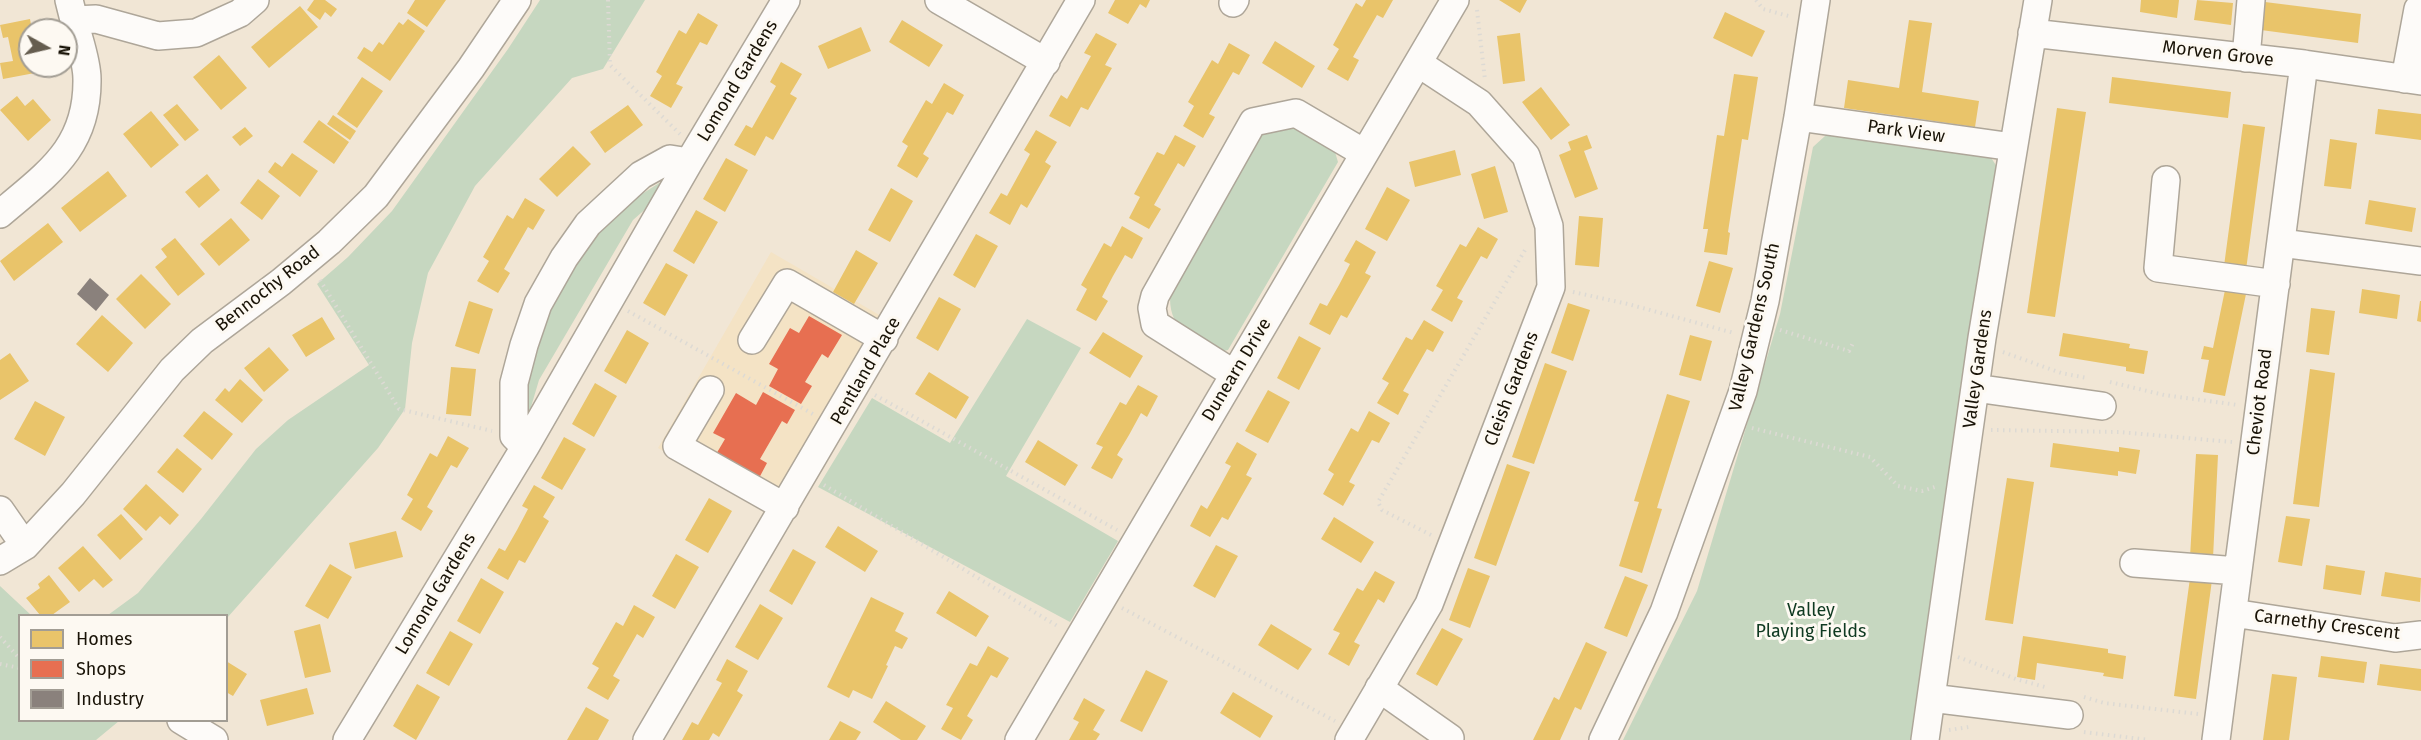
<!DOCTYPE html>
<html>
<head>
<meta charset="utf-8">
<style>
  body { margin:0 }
  #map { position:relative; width:2421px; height:740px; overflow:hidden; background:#f1e6d5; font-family:"Fira Sans",sans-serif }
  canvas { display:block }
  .legend { position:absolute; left:18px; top:614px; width:210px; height:108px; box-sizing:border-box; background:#fdf9f2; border:2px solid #a29d94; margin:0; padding:8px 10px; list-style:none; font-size:18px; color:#191307 }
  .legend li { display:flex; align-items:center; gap:12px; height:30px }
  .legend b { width:30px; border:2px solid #a29d94 }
  .north { position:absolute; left:18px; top:18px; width:60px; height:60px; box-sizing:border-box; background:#fdf9f2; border:2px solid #a29d94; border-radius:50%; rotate:98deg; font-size:16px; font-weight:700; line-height:24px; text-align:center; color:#191307 }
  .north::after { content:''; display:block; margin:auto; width:21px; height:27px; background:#655d4f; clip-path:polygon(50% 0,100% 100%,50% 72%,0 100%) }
</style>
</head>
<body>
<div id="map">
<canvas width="2421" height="740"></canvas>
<ul class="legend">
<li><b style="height:16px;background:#e9c46a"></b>Homes</li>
<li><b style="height:16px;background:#e76f51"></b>Shops</li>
<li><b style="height:16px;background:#8a817c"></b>Industry</li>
</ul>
<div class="north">N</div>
</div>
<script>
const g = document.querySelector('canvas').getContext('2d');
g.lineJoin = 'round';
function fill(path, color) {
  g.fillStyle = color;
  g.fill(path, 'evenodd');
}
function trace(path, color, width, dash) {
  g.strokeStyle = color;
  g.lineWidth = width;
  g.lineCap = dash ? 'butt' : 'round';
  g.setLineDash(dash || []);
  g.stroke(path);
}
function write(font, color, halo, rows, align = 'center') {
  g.font = font + ' "Fira Sans",sans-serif';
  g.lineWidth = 6;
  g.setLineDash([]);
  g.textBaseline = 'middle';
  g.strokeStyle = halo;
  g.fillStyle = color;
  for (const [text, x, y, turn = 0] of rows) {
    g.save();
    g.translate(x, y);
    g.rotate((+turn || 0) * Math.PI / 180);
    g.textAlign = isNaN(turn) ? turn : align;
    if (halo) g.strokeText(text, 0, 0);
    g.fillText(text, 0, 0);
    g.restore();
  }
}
fill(new Path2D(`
  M771 252 881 316 767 512 658 448Z`), '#f4e3c5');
fill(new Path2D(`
  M540 0H645L603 69 572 78 475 186 428 273 412 343 405 409 378 448 227 618 226 616 108 615 138 593 201 519 256 449 288 420 369 365 317 284 348 257 392 211 508 49Z
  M1289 123 1335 152 1338 162 1228 350 1220 352C1194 337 1170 332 1170 298L1264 131Z
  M1840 131 1988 153 2001 173 1962 375 1914 740H1623L1697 591 1780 314 1813 147 1825 136Z
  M667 178 649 206 633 220 539 380 531 407 522 423 526 370 547 306 596 230 631 201Z
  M1027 319 1081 348 1006 476 1118 541 1070 622 818 487 872 398 950 443Z
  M0 586 31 615 20 616V720L119 721 96 740H0Z`), '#c6d7c0');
fill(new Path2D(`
  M314 0H325L337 9 331 17 325 12 320 20 307 10Z
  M415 0H446L427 27 407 13Z
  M1115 0H1150L1146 8 1140 4 1128 24 1108 13Z
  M1366 0H1393L1383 18 1377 15 1353 57 1359 60 1348 81 1327 69 1339 49 1333 45 1356 3 1362 7Z
  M1499 0H1527L1520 13Z
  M2141 0H2179L2177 18 2140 12Z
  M2197 0 2233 3 2231 25 2194 20Z
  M2265 2 2361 14 2358 43 2261 30Z
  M300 6 318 27 269 68 251 47Z
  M1725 12 1765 31 1752 57 1713 38Z
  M698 13 718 25 707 45 700 42 676 84 683 87 671 108 650 96 662 76 656 72 679 30 686 34Z
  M30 19 32 30H30V66H39L40 72 3 79 0 63 13 61 8 37 3 38 0 25Z
  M408 19 425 31 390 81 357 58 364 47 372 52 379 42 383 45 399 22 403 25Z
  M902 20 943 45 929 67 889 42Z
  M1909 20 1932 23 1922 92 1979 101 1975 127 1844 108 1848 80 1899 88Z
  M861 27 871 51 828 69 818 46Z
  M1096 33 1117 44 1105 65 1112 68 1088 110 1081 107 1070 127 1049 116 1061 95 1067 99 1091 56 1084 53Z
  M1520 33 1525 81 1503 84 1497 36Z
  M1275 41 1315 66 1302 88 1262 63Z
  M1229 43 1250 55 1239 75 1233 72 1209 114 1215 117 1203 138 1183 126 1194 106 1188 102 1212 60 1218 64Z
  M219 55 247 88 221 110 193 77Z
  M781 62 802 74 790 94 797 98 773 140 766 136 755 156 734 145 746 125 752 128 776 86 770 82Z
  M1734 74 1758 77 1748 140 1742 139 1728 232 1730 233 1727 255 1704 252 1708 229H1703L1717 135 1724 136Z
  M362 77 383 91 357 128 337 114Z
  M2112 77 2231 92 2228 118 2109 103Z
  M944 83 964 95 953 115 947 112 923 154 929 158 917 178 897 166 908 146 902 142 926 100 932 104Z
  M1541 87 1570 125 1551 140 1522 102Z
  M17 96 25 106 33 99 51 120 28 141 0 110Z
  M177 104 199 130 185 141 163 115Z
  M628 105 643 125 605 153 590 132Z
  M2057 108 2086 112 2055 317 2027 313Z
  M2378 109 2421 114V140L2375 134Z
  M151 111 179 145 151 168 123 134Z
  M333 115 356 131 350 140 327 124Z
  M319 120 349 142 334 164 303 142Z
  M2243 124 2265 127 2246 270 2224 266Z
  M245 127 253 136 240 146 232 137Z
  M1036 130 1057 142 1045 162 1051 166 1027 208 1021 204 1010 225 989 213 1001 193 1007 196 1030 154 1024 150Z
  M1175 135 1196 146 1184 167 1178 163 1154 205 1161 209 1149 229 1129 218 1140 197 1134 194 1157 152 1164 155Z
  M1587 135 1592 148 1584 151 1598 189 1575 198 1559 155 1571 150 1568 142Z
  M2330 139 2357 143 2351 189 2324 186Z
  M573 146 591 164 557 197 539 179Z
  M1455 150 1461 175 1415 187 1409 162Z
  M292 153 318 171 300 197 268 172 275 162 282 167Z
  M726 158 748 170 725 212 703 199Z
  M1495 166 1508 212 1484 219 1471 174Z
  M108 171 127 196 80 232 61 208Z
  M207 174 220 190 199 208 185 192Z
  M258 179 280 196 262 220 240 203Z
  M1387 187 1410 200 1387 241 1365 229Z
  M891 188 913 201 890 242 868 230Z
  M525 198 545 210 533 230 528 227 504 269 510 273 498 293 477 281 489 261 483 257 507 215 513 219Z
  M2369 200 2416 208 2412 232 2365 224Z
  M696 210 718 222 694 264 673 251Z
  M1579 216 1603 218 1599 267 1575 265Z
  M231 218 250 240 219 266 200 244Z
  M48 223 63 242 14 281 0 261Z
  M1122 226 1143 238 1132 259 1125 255 1113 276 1102 297 1108 301 1096 321 1076 310 1087 289 1081 285 1104 243 1111 247Z
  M1478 227 1498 239 1487 259 1481 256 1457 298 1463 301 1452 322 1431 310 1443 290 1436 286 1460 244 1466 247Z
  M976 234 998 246 975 288 953 275Z
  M175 238 205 274 178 296 155 267 167 257 161 249Z
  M1356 240 1376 252 1365 273 1371 276 1347 318 1341 315 1330 335 1309 324 1320 303 1327 306 1339 285 1350 264 1344 261Z
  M856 250 878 263 854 304 833 292Z
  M1709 261 1733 268 1720 313 1696 306Z
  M666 263 688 275 665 316 643 303Z
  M141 274 171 304 145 329 116 299Z
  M2362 289 2400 295 2397 319 2359 313Z
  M2225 290 2246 294 2225 396 2203 392 2209 360 2201 359 2204 346 2213 348Z
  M939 297 961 309 938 351 916 338Z
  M469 301 493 309 479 354 455 346Z
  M2420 301H2421V322L2417 321Z
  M1568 303 1590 310 1573 361 1551 353Z
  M2311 308 2335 311 2329 355 2306 352Z
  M102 315 133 343 108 372 76 344Z
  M322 317 335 339 306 357 292 335Z
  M1424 320 1444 332 1433 352 1427 349 1403 391 1409 394 1398 415 1377 403 1389 383 1382 379 1406 337 1412 340Z
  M627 330 649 343 626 384 604 371Z
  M1103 332 1143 356 1130 378 1089 353Z
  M2063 333 2130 344 2129 348 2148 351 2144 374 2126 371V367L2059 356Z
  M1690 335 1712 341 1701 381 1679 375Z
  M1299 336 1321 348 1299 390 1277 378Z
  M269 347 289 370 264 392 244 368Z
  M10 353 29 381 0 400V360Z
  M1545 363 1567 371 1534 464 1512 457Z
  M451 367 476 369 471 416 446 414Z
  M2310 369 2335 373 2319 507 2293 504Z
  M929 372 969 397 956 419 915 394Z
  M240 379 263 400 242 423 215 400 225 388 229 392Z
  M595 383 617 396 594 437 572 424Z
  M1138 385 1158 396 1147 417 1141 413 1129 435 1117 455 1123 459 1112 479 1091 468 1103 447 1096 444 1120 402 1126 405Z
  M1268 390 1290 402 1268 443 1245 431Z
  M1667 394 1690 401 1657 508 1662 509 1642 573 1619 566 1639 502 1634 501Z
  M35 401 65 417 45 456 14 439Z
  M204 411 233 434 212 460 183 436Z
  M1369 411 1390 423 1379 443 1372 440 1349 482 1355 485 1343 506 1323 494 1334 474 1328 470 1351 428 1358 432Z
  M448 436 469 448 457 468 451 465 427 507 433 511 421 531 401 519 413 499 407 495 430 453 437 457Z
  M564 437 586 449 562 490 541 478Z
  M1038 440 1078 465 1065 486 1025 462Z
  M1237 442 1257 454 1246 475 1252 478 1228 520 1222 517 1210 537 1190 526 1201 505 1207 509 1219 488 1231 466 1225 463Z
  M2053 443 2119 452V447L2140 450 2136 474 2118 471V476L2050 467Z
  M177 448 202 469 183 493 157 472Z
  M2196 454 2218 455 2213 558 2190 557Z
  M1507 464 1530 472 1496 566 1474 558Z
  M2007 478 2034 482 2013 624 1985 620Z
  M146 484 179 515 170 525 160 516 146 531 123 509Z
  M534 485 555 497 543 517 549 521 525 563 519 560 508 580 487 568 499 548 505 551 517 530 528 509 522 506Z
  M709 498 732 511 708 553 685 540Z
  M121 514 143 539 120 560 97 535Z
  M2286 516 2310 519 2302 566 2278 562Z
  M1334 517 1374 542 1361 563 1321 539Z
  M838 526 878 551 865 572 825 547Z
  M396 531 403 557 355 569 349 543Z
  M1216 545 1238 556 1215 598 1193 586Z
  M83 546 113 580 103 588 94 579 79 592 58 568Z
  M793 549 816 562 792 605 769 591Z
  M676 554 699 567 675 609 652 596Z
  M330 564 352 577 328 619 305 606Z
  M2326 565 2365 571 2361 595 2323 589Z
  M1468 568 1490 576 1470 628 1449 620Z
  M1375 571 1395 582 1384 603 1378 599 1354 642 1360 645 1349 666 1328 654 1340 633 1333 630 1357 588 1363 591Z
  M2385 572 2421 578 2420 602 2381 596Z
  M49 575 70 602 52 615H40L26 598 40 588 38 584Z
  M1625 576 1648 585 1627 637 1604 628Z
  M481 578 504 592 480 634 457 621Z
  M2190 578 2212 580 2196 699 2174 696Z
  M949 591 989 616 976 637 936 613Z
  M871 597 904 613 895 631 908 638 902 649 895 646 886 665 888 666 872 699 853 690 849 698 827 687Z
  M760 604 783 618 758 660 735 647Z
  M634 605 655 617 643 638 637 634 613 676 620 680 608 700 587 688 599 668 592 664 616 622 623 626Z
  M320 624 331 672 305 678 294 631Z
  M1271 624 1312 649 1298 670 1258 645Z
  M1442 628 1463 639 1437 686 1416 674Z
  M450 631 473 644 449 686 426 673Z
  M2023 636 2108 649V653L2126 656 2123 679 2103 676 2104 673 2037 663 2035 680 2017 677Z
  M1586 642 1607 652 1581 710 1575 707 1560 740H1533L1554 697 1559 700Z
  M988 646 1009 658 997 678 991 675 967 716 973 720 961 740 941 729 953 708 946 705 970 663 977 666Z
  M2321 656 2367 662 2364 683 2318 677Z
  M727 659 748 671 737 691 743 695 719 737 713 733 709 740H682L692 722 698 725 722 683 716 680Z
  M226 661 247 674 233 696 226 692Z
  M2380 664 2421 669V691L2377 685Z
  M1146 670 1168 681 1142 732 1120 721Z
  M2272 674 2297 677 2289 740H2263Z
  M417 684 440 697 416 740 393 726Z
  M307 688 314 714 267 726 260 700Z
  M1233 692 1273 716 1260 738 1220 713Z
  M1084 698 1105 710 1093 730 1100 734 1096 740H1069L1079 722 1073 719Z
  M886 701 926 726 917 740H901L873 722Z
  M586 707 609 720 598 740H567Z
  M840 721 861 732 856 740H829Z`), '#e9c46a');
fill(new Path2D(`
  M809 316 842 335 828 358 822 354 805 382 812 386 801 404 769 386 778 369 769 364 790 328 799 333Z
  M763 392 795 410 787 424 782 421 760 459 767 463 758 480 715 456 725 439 713 433 736 393 756 405Z`), '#e76f51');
fill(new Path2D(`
  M90 278 109 295 96 311 77 294Z`), '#8a817c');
const minor = new Path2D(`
  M69 0 74 20 96 19 158 36 196 33 240 13 255 0
  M939 0 1046 62
  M1233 3 1235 0
  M2032 33 2304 64 2421 81
  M2246 58 2251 0
  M2405 79 2418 9 2421 7
  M1798 117 2013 147
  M2166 180 2158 268 2276 284
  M0 214C48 173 88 148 87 79 87 60 78 38 74 20
  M2281 243 2421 261
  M752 340 787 283 884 339
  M1234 374 1155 324 1152 308 1155 296 1253 122 1296 113 1364 153
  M1975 388 2102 406
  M710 390 677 446 785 507
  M525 447 514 436V383L524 345 538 304 564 258 588 224 641 175 670 159 689 162
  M0 510 25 546
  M0 561 25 546 73 494 172 370 202 341 281 282 329 242 376 196 471 68 517 0
  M2134 563 2238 571
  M2233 613 2395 638 2421 635
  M1379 688 1450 738 1449 740
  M1931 698 2069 715
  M181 720 214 740
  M347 740 525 447 689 162 786 0
  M647 740 1081 0
  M1019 740 1455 0
  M1349 740 1429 604 1551 287 1549 226 1526 156 1479 103 1418 63
  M1603 740 1664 612 1743 391 1765 301 1798 117 1816 0
  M1925 740 1982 338 2038 0
  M2216 740 2304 64`);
trace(minor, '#aea699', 30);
trace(new Path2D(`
  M608 0 610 65 680 134
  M1756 0 1763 9 1792 17
  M1477 10 1485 80
  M320 280 399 409 492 431
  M1573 292 1628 304 1734 333
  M628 311 813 414
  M1780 330 1849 351 1853 343
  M2003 352 2061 373 2087 378
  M2110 382 2164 395 2238 405
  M875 395 1117 530
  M1752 428 1870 457 1898 486 1922 491 1938 486
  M1991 430 2119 432 2232 442
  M824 485 1059 627
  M1431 535 1382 510 1378 502 1525 250
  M1122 608 1335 721
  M0 637 20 659
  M1958 657 2016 679 2045 687
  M0 664 20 668
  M2084 697 2104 703 2198 714
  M1949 730 1969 727
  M2084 732 2149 740`), '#dddad4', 4, [1.5, 4.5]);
trace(minor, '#fdfbf9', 27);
write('18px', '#191307', '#fdf9f2', [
  ["Morven Grove",2218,54,7],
  ["Lomond Gardens",738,81,-59],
  ["Park View",1906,132,8],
  ["Bennochy Road",268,289,-38],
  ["Valley Gardens South",1755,327,-77],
  ["Valley Gardens",1978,369,-82],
  ["Dunearn Drive",1237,370,-59],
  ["Pentland Place",866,371,-60],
  ["Cleish Gardens",1512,389,-69],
  ["Cheviot Road",2260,402,-83],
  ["Lomond Gardens",436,594,-59],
  ["Carnethy Crescent",2327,625,7]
]);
write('18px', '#0f3921', '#fdf9f2', [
  ["Valley",1811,611],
  ["Playing Fields",1811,632]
]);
</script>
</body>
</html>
